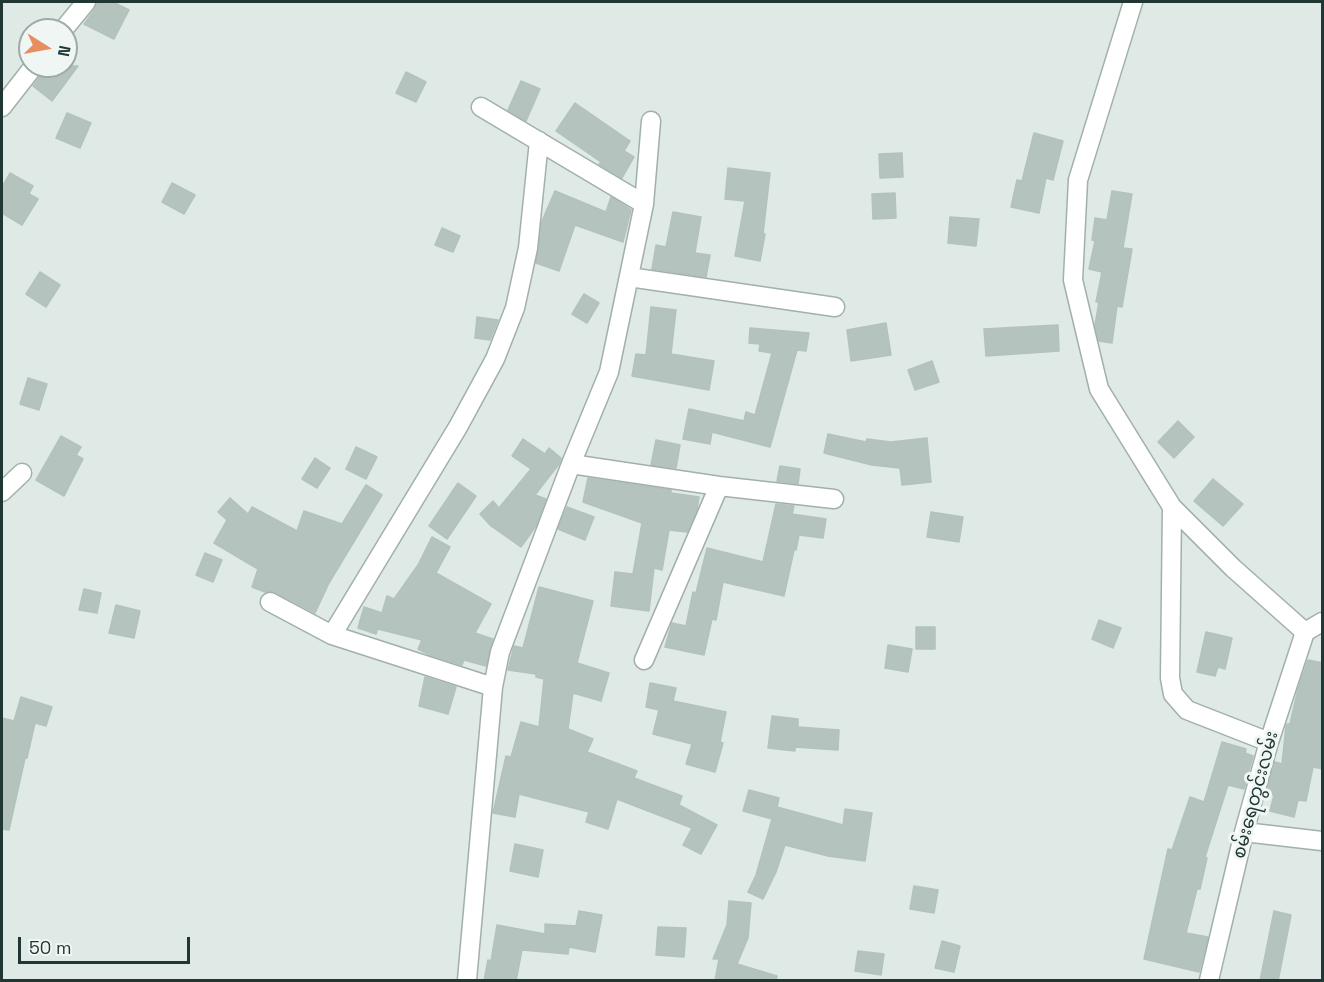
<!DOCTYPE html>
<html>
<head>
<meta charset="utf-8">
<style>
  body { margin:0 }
  #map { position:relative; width:1324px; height:982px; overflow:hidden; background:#dfe9e5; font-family:"Space Grotesk",sans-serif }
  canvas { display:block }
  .frame { position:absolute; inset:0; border:3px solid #213734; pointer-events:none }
  .north { position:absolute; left:18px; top:18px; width:60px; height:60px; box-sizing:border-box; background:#eff6f3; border:2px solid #9daaa7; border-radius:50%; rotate:101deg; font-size:16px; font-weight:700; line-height:24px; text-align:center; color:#213734 }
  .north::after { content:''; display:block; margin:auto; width:21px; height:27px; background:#e78e5f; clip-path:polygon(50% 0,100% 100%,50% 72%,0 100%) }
  .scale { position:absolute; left:18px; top:937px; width:172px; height:27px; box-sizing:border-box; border:3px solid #213734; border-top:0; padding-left:8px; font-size:18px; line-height:21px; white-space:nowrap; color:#213734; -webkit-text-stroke:4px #eff6f3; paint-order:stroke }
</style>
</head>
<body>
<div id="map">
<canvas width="1324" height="982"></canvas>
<div class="frame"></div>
<div class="north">N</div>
<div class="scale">50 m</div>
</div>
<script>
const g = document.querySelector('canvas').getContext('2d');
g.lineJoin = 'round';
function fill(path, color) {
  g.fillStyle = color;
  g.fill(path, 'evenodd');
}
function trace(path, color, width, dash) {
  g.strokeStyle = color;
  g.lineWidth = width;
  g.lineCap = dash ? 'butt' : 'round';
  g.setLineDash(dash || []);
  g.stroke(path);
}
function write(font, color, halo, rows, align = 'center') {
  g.font = font + ' "Space Grotesk","Noto Sans Myanmar",sans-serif';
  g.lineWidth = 6;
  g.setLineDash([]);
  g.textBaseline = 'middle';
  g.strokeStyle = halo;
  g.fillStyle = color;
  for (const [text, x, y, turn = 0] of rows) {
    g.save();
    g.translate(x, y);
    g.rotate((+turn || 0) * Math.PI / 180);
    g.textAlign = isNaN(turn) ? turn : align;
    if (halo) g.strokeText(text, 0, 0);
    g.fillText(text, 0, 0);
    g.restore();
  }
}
const building = new Path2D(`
  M97 2H113L129 10 114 39 84 24 95 9Z
  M45 66H78L52 101 33 86 43 73Z
  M406 72 426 82 416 102 396 93Z
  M521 81 540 89 526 121 508 110Z
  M575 103 630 141 624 151 634 157 622 178 599 164 601 162 556 131Z
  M67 113 91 123 80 148 56 138Z
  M1034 133 1063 141 1053 180 1046 178 1039 213 1011 207 1017 180 1022 181Z
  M902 153 903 177 880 178 879 154Z
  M728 168 770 173 763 234H765L760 261 735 256 745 201 725 199Z
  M10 173 33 186 29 194 38 199 22 225 2 213V187Z
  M172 183 195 195 184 214 162 202Z
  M555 191 606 212 611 197 631 210 623 242 575 225 559 271 536 263 542 221Z
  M1112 191 1132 194 1123 248 1132 249 1122 307 1117 306 1112 343 1099 341 1095 325 1099 302H1096L1102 272 1089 269 1095 241 1092 240 1095 218 1107 220Z
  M895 193 896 218 873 219 872 194Z
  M673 212 701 217 695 253 710 255 706 277 652 269 656 245 666 247Z
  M950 217 979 219 976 246 948 243Z
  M442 228 460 236 453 252 435 245Z
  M40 272 60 285 46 307 26 294Z
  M584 294 599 303 587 323 572 314Z
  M651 307 676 310 671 354 714 361 709 390 632 376 636 354 646 355Z
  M477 317 498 320 490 340 475 338Z
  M886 323 891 355 851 361 847 330Z
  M1058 325 1059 351 986 356 984 329Z
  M750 328 809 333 806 351 797 350 770 447 712 432 710 444 683 439 689 409 744 421 746 412 755 415 772 353 759 351 760 344 749 343Z
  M932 361 939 382 915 390 908 370Z
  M28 378 47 384 39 410 20 404Z
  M1178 421 1194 437 1174 458 1158 442Z
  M828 434 866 442 867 439 891 442 927 438 931 482 902 485 900 468 872 465 824 453Z
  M61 436 81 447 76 455 83 459 64 496 36 480Z
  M523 439 545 454 549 448 561 458 559 464 535 495 546 499 536 526 521 547 491 526 480 514 493 501 499 508 531 469 512 456Z
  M656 440 680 445 676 468 651 465Z
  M356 447 377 457 366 479 346 469Z
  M315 458 330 468 317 488 302 479Z
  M780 466 800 469 798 484 777 481Z
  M588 478 671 490V493L699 497 697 510 687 532 669 530 662 570 654 568 649 611 611 606 615 572 633 574 642 523 583 502Z
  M1213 479 1243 504 1223 526 1194 501Z
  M458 483 476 496 447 539 429 526Z
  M366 485 382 495 329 583 315 613 275 592H265L252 587 258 569 214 543 227 520 218 512 230 498 248 514 252 507 297 531 304 511 342 524Z
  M776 504 794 506 792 514 826 519 823 538 799 535 796 550H794L784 596 723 582 716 620 712 619 704 655 665 647 672 623 686 626 693 592 696 593 707 548 763 562Z
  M567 507 594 517 585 540 558 529Z
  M931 512 963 517 959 542 927 537Z
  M432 537 450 547 436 573 491 604 475 633 493 639 486 666 464 660 462 665 430 655 418 649 422 640 378 629 382 615 376 634 358 628 364 607 382 613 387 596 394 599 418 565Z
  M205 553 222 560 213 582 196 575Z
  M539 587 593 601 577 663 609 673 601 701 573 693 568 729 593 739 587 752 637 771 634 778 682 796 679 805 717 825 701 854 683 845 692 828 617 799 608 829 586 822 589 812 519 794 515 817 493 813 506 756 511 757 521 722 539 727 544 679 536 677V674L508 670 514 646 523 648Z
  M84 589 101 593 97 613 79 610Z
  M116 605 140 611 134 638 109 633Z
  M1099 620 1121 628 1113 648 1092 639Z
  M916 627H935V649H916Z
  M1206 632 1232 638 1225 669 1218 667 1215 676 1197 672Z
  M888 645 912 649 908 672 885 668Z
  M1308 660 1323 663V769L1313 767 1306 801 1298 800 1294 817 1270 811 1274 795 1266 793 1275 762 1282 764 1286 726 1287 724H1290L1298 689Z
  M425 677 456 687 448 714 419 706Z
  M650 683 676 688 673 701 726 712 720 742 723 743 715 772 686 764 692 744 653 734 659 710 646 707Z
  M21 697 52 707 46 726 35 723 27 758H25L9 830 2 829V718L14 721Z
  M772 716 798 719V727L839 730 838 750 795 747V751L768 748Z
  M1222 742 1246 749 1245 753 1253 756 1244 789 1228 785 1205 857 1207 858 1200 889H1197L1186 933 1208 937 1199 972 1144 959 1168 849 1172 850 1190 797 1204 802Z
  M749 790 779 798 777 807 843 825 845 809 872 813 865 861 828 856 785 845 776 872 763 899 748 892 756 875 772 819 743 811Z
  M515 844 543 850 538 877 510 871Z
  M914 886 938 890 934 913 910 909Z
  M729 901 751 903 748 938 737 964 777 976 776 981H715L719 959H713L727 925Z
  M579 911 602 915 595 952 569 947 568 954 522 950 516 981H484L488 960 491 961 497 925 545 934V924L576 926Z
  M1274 911 1291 915 1278 981H1260Z
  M658 927 686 928 684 957 656 955Z
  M942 941 960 946 954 972 935 968Z
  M858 951 884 954 881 975 855 971Z`);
fill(building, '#b4c3be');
trace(building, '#b2c2bd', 1.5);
const street = new Path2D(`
  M1133 2 1078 180 1073 280 1099 389 1172 507 1233 568 1305 632
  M63 30 86 2
  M2 107 34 66
  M481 107 644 204
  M629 277 835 307
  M571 464 719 486 834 499
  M2 492 22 473
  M1172 507 1170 678 1173 694 1187 710 1269 742
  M270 602 332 635 493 687
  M332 635 458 427 495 359 515 308 528 248 539 141
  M644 660 719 486
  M1244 832 1322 841
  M467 980 493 687 500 652 571 464 609 372 644 204 651 121
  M1209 980 1244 832 1269 742 1305 632 1322 622`);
trace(street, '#a2b0ac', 21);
trace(street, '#fff', 18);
write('18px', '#213734', '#eff6f3', [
  ["စမ်းရေတွင်းလမ်း",1256,795,-75]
]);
</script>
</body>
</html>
